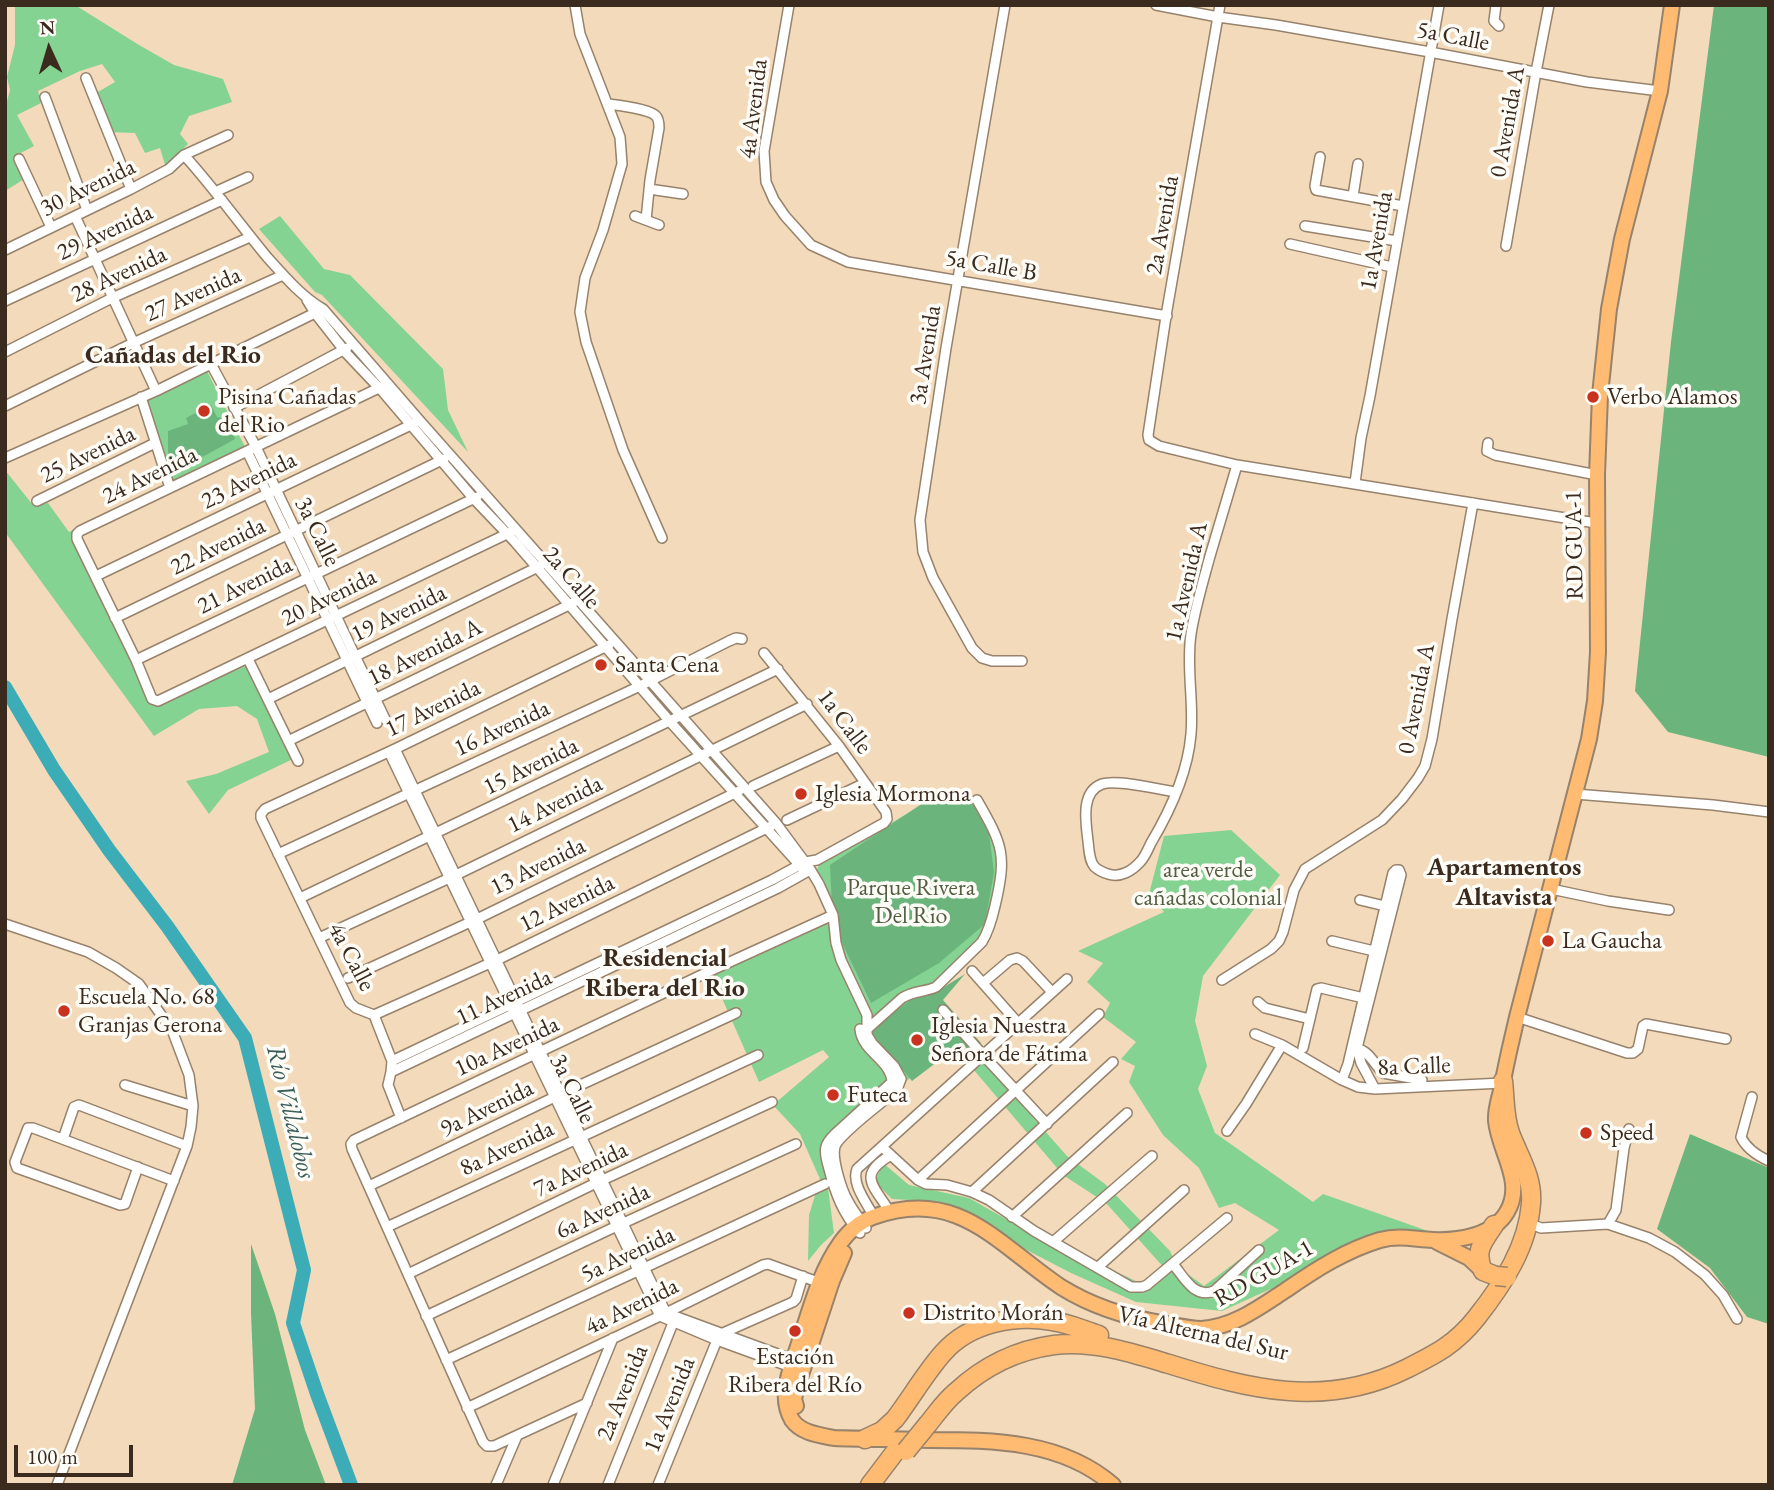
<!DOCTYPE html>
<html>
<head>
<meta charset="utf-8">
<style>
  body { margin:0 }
  #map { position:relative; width:1774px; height:1490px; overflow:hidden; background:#f3daba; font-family:"EB Garamond",serif }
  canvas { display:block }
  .frame { position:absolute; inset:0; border:7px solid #3b2a1e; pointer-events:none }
  .north { position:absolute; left:14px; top:14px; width:70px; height:70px; -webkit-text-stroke:5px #fdfcf7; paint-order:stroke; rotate:356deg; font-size:19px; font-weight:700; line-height:28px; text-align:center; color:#3b2a1e }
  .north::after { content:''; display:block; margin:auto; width:24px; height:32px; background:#3b2a1e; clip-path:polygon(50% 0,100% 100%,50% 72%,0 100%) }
  .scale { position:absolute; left:14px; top:1445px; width:119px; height:32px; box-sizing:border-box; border:4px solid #3b2a1e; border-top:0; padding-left:9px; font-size:21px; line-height:24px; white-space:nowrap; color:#3b2a1e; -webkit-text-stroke:5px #fdfcf7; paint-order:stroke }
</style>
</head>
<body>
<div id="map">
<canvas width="1774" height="1490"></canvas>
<div class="frame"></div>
<div class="north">N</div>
<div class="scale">100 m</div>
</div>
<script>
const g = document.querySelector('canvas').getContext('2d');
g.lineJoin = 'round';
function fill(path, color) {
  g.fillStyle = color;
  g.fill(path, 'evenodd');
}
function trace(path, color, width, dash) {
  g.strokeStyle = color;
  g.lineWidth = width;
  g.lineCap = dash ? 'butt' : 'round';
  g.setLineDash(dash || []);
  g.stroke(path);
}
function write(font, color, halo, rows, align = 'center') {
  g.font = font + ' "EB Garamond",serif';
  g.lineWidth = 7;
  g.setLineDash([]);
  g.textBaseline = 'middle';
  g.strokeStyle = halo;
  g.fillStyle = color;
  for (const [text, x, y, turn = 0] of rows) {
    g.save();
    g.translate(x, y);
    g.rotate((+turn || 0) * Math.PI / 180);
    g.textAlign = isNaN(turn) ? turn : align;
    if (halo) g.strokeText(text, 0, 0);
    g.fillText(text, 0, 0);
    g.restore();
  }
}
fill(new Path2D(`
  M15 5H75L139 45 174 65 223 79 232 102 189 116 180 134 188 144C180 151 175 162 166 168L160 148 145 153 135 133 108 132 96 93 115 82 102 64 80 71 38 91 41 103 17 115 34 146 15 156 26 178 5 191V109L10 90 7 77 15 45Z
  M280 216 324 269 350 275 443 369 448 410 468 452 322 295 315 292 259 229Z
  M207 371 245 447 170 482 142 397Z
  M5 470 32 504 48 503 69 532 76 528 156 705 248 665 295 758 228 790 209 814 186 781 216 774 269 752 257 719 237 706 199 709 154 736 5 532Z
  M959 792 975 806 1000 846V881L979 946 944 979 923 991 958 1038 823 1151 834 1233 821 1245 808 1261 809 1215 820 1179 800 1134 773 1105 829 1057 823 1050 759 1082 710 971 834 917 814 874 820 864 931 800Z
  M1231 830 1280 875 1203 976 1195 1021 1207 1066 1198 1089 1215 1133 1313 1202 1323 1194 1442 1236 1398 1232 1350 1244 1286 1282 1222 1311 1136 1302 1071 1273 1017 1245 978 1219 929 1201 892 1199 875 1182 883 1163 909 1185 969 1198 1011 1222 1142 1284 1166 1270 1106 1203 1063 1175 973 1069 981 1059 1067 1156 1105 1184 1170 1251 1177 1266 1204 1286 1279 1230 1235 1203 1219 1208 1199 1168 1163 1135 1129 1082 1135 1066 1121 1059 1136 1042 1103 1017 1110 1003 1087 982 1103 963 1078 951 1164 912 1149 894 1164 836Z`), '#84d392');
fill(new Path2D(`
  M1714 5H1769V757L1668 732 1635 691 1671 342Z
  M211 405 217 417 227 419 235 439 168 476V431L188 424 186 418Z
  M951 796 986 810 994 872 985 924 939 963 871 1003 843 945 832 908 830 865 926 801Z
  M965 974 943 1000 981 1043 971 1054 962 1043 912 1081 870 1031 922 991 944 987Z
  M1690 1134 1769 1168V1324L1747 1317 1710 1268 1657 1229Z
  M251 1244 275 1314 305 1430 326 1485H232L255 1409 251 1313Z`), '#6bb57c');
trace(new Path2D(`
  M5 687 54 770 109 850 167 926 245 1038 304 1270 293 1323 317 1394 351 1485`), '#3cadb7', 14);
const street = new Path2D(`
  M575 5 580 34 620 137 622 164 603 230 585 278 580 312 586 342 623 450 662 538
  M789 5 764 151 766 182 774 200 785 216 811 245 848 262 1167 316
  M1005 5 946 348 920 520 923 552 933 578 972 648 982 658 992 661H1022
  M1156 5 1218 17 1276 25 1430 52 1587 82 1660 91
  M1220 5 1167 310 1148 435 1149 440 1159 446 1237 465 1596 523
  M1496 5 1494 21 1499 26
  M86 78 131 189
  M45 97 87 210
  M608 104C617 105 650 109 656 116 659 119 659 124 659 128L650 180 646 220
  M184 155C213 187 239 223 267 257 285 277 301 296 323 309L420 421 776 823 810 869 819 884 833 915 836 943 841 960 867 1015V1035L872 1043 894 1066 901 1079 898 1087 893 1093C879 1105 845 1130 836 1144 830 1155 842 1191 848 1201 853 1211 860 1219 866 1228
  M1320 157 1315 186 1316 190 1403 206
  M19 159 51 227
  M649 189 683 194
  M215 192 248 177
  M1353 196 1358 164
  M75 216 156 391
  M635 216 659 225
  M1305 226 1397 241
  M1290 244 1392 267
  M1506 246 1536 72 1549 5
  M5 250 131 189 169 169 184 155 228 135
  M307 300 315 313 347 354 383 392 474 499 515 542 673 725 804 870
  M5 301 222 200
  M5 352 112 298 250 237
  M211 364 256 447 385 719
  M383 386 80 531 77 534V539L136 660 152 699 158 701 511 532
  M141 397 170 488
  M5 406 133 343 283 275
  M234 408 347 348
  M1488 443 1487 451 1495 455 1597 475
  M247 451 377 723
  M5 458 156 391 319 311
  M1355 483 1361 438 1370 396 1439 5
  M37 501 155 443
  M96 576 415 423
  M115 618 444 459
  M248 659 298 761
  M136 660 477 497
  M268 699 540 566
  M288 741 573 603
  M395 749 666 1313 794 1360
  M389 752 660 1316 717 1340 791 1367
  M753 786 839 746
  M1175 792C1159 789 1116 779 1102 784 1080 792 1086 823 1088 841 1089 849 1089 860 1094 866 1096 869 1104 873 1108 874 1120 878 1132 871 1140 862 1145 857 1148 849 1151 843 1170 811 1188 772 1191 734 1194 701 1186 667 1191 634 1195 608 1203 582 1210 556 1219 526 1228 495 1237 465
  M1575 794 1713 805 1769 812
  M787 820 865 783
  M278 854 640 686 729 641 736 638 742 639
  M1551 889 1608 901 1669 910
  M300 898 778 669
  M1360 900 1389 907
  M5 924 88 952 116 968 139 984 172 1030 189 1075 193 1106 191 1127 187 1146 57 1485
  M319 938 456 875 807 704
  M1332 941 1378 952
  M972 971 1018 1023
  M348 978 477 919 739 791
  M1222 980 1271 949 1279 941 1283 932 1294 890 1305 869 1382 820 1402 799 1418 778 1425 766 1432 739 1452 619 1473 503
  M983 983 1010 960 1017 958 1023 961 1052 992
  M1258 1002 1265 1008 1310 1019
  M943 1010 983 1055 1047 1124
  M374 1015 497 960 771 826
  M1517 1017 1627 1053H1633L1638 1049 1643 1026 1646 1024 1726 1039
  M860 1029C862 1052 891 1060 892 1082
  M864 1032 902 998C913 991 925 992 936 987L982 942C989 931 992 919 995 906 1007 855 1003 845 977 800
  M1255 1034 1282 1045 1342 1080 1358 1087 1375 1089 1503 1083
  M1303 1048 1317 989 1321 988 1368 999
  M1355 1048C1370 1051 1373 1063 1383 1073L1422 1080
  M392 1061 772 880 805 862 817 860 884 823 887 819 886 812 839 746 764 653
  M391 1072 778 888 810 870
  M1342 1080 1348 1064 1393 873 1396 870H1399L1401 875 1357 1048 1361 1063 1375 1089
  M125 1085 193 1106
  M1752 1097 1741 1137C1746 1148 1758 1156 1769 1161
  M401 1118 388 1085 391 1072 392 1061 374 1015 356 1008 350 1003 261 818V814L265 809 395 749 609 645
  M1227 1131 1246 1104 1282 1045
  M63 1139 74 1107 79 1105 187 1146
  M882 1147 918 1180 926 1184 947 1185 972 1192 989 1200 1034 1231 1131 1287H1142L1147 1285 1227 1218
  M138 1167 125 1204 120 1205 17 1168 15 1162 28 1128H33L174 1181
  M918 1180 1099 1014
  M369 1186 561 1094 736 1013
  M972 1192 1113 1062
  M890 1212C873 1185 857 1175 891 1155
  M874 1217C867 1203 851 1184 857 1169L1067 979
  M1012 1217 1127 1113
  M1608 1224 1616 1210 1624 1148 1629 1129
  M1536 1226 1541 1228 1608 1224 1649 1238 1675 1252 1705 1275 1723 1295 1737 1319
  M387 1227 758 1055
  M860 1233C843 1214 835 1193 829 1169 827 1162 824 1153 826 1147 827 1141 832 1137 836 1133L892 1082
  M1053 1242 1152 1156
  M1173 1264C1184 1277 1194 1299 1214 1291L1259 1250
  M1098 1267 1184 1190
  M408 1274 596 1183 772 1102
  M426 1316 617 1226 796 1144
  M446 1360 825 1184
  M587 1403 494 1446H487L483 1442 352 1149 351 1144 354 1140 710 971 833 915
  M467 1408 660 1316 763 1265 768 1264 815 1281
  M496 1485 517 1436
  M553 1485 613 1338
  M608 1485 675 1318
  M658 1485 717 1340 723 1333 793 1302 796 1299 803 1276`);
const primary = new Path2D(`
  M1437 1242 1469 1258 1483 1271
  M796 1406 794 1399 796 1390 832 1281 844 1253
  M1113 1485C1062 1441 995 1440 930 1440 898 1439 866 1439 834 1438 819 1435 801 1433 792 1420 787 1411 785 1401 786 1391 787 1374 795 1357 800 1340 811 1307 820 1271 841 1242 849 1231 859 1222 873 1217 958 1186 998 1245 1061 1287 1093 1307 1129 1318 1166 1324 1178 1326 1190 1329 1201 1329 1234 1327 1260 1307 1286 1290 1315 1270 1346 1250 1380 1240 1399 1235 1413 1239 1433 1240 1458 1241 1493 1236 1507 1212 1525 1182 1499 1152 1496 1121 1495 1107 1501 1095 1503 1081 1507 1059 1512 1039 1517 1017L1589 739 1595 701 1598 652 1597 475 1600 395 1609 309 1622 239 1660 91 1672 5`);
const highway = new Path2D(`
  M1494 1225C1483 1242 1474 1250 1483 1271L1496 1276
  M928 1424C937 1413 945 1401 956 1392 983 1367 1017 1350 1054 1345 1093 1340 1132 1353 1169 1364 1249 1389 1325 1409 1406 1369 1436 1354 1456 1344 1477 1317 1503 1284 1528 1246 1531 1203 1533 1177 1519 1157 1510 1133 1504 1116 1505 1099 1503 1081
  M865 1439 882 1431 895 1419C911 1398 926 1372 943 1353 969 1323 1015 1314 1052 1321 1068 1323 1083 1330 1099 1335
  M870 1485 898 1448`);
trace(street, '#97826c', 12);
trace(primary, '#97826c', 18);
trace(highway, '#97826c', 21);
trace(street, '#fff', 9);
trace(primary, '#febb71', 14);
trace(highway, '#febb71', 18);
const highwayBridge = new Path2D(`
  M1496 1276 1507 1277
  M906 1451 928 1424`);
trace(highwayBridge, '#97826c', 21, []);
trace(highwayBridge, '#febb71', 18);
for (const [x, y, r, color] of [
  [1593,397,7,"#c8321e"],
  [204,411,7,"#c8321e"],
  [601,665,7,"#c8321e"],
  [801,794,7,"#c8321e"],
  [1548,941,7,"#c8321e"],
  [64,1011,7,"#c8321e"],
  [917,1040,7,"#c8321e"],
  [833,1095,7,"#c8321e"],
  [1586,1133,7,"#c8321e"],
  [909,1313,7,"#c8321e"],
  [795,1331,7,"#c8321e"]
]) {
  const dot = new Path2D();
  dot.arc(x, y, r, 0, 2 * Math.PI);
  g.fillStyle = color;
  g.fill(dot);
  trace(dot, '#fdfcf7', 2.5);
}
write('24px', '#3b2a1e', '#fdfcf7', [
  ["5a Calle",1453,37,11],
  ["4a Avenida",754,109,-83],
  ["0 Avenida A",1508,122,-80],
  ["30 Avenida",88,188,-26],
  ["2a Avenida",1163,225,-80],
  ["29 Avenida",105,233,-25],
  ["1a Avenida",1377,241,-80],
  ["5a Calle B",991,266,10],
  ["28 Avenida",119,275,-25],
  ["27 Avenida",193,295,-24],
  ["3a Avenida",926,355,-81],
  ["25 Avenida",88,455,-26],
  ["24 Avenida",150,476,-26],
  ["23 Avenida",249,481,-26],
  ["3a Calle",317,532,64],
  ["RD GUA-1",1575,545,-91],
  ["22 Avenida",218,547,-26],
  ["2a Calle",571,578,49],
  ["1a Avenida A",1187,582,-77],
  ["21 Avenida",245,586,-26],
  ["20 Avenida",329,598,-26],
  ["19 Avenida",399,614,-26],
  ["18 Avenida A",425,653,-26],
  ["0 Avenida A",1417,699,-79],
  ["17 Avenida",433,709,-26],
  ["1a Calle",844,722,53],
  ["16 Avenida",502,729,-25],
  ["15 Avenida",531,767,-26],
  ["14 Avenida",555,805,-26],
  ["13 Avenida",538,867,-26],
  ["12 Avenida",567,904,-26],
  ["4a Calle",351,957,62],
  ["11 Avenida",504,998,-25],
  ["10a Avenida",507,1047,-25],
  ["8a Calle",1414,1067,-2],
  ["3a Calle",572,1089,64],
  ["9a Avenida",487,1109,-26],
  ["8a Avenida",507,1149,-25],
  ["7a Avenida",581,1170,-25],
  ["6a Avenida",603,1212,-25],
  ["5a Avenida",628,1255,-25],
  ["RD GUA-1",1264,1274,-30],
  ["4a Avenida",632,1307,-26],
  ["Vía Alterna del Sur",1203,1334,13],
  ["2a Avenida",623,1393,-68],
  ["1a Avenida",670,1405,-68]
]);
write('24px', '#3b2a1e', '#fdfcf7', [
  ["Pisina Cañadas",218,397],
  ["del Rio",218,425],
  ["Verbo Alamos",1607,397],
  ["Santa Cena",615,665],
  ["Iglesia Mormona",815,794],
  ["La Gaucha",1562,941],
  ["Escuela No. 68",78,997],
  ["Granjas Gerona",78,1025],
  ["Iglesia Nuestra",931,1026],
  ["Señora de Fátima",931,1054],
  ["Futeca",847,1095],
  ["Speed",1600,1133],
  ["Distrito Morán",923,1313],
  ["Estación",795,1357,"center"],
  ["Ribera del Río",795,1385,"center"]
], 'left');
write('24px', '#515d41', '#fdfcf7', [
  ["area verde",1208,870],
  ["cañadas colonial",1208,898],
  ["Parque Rivera",911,888],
  ["Del Rio",911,916]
]);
write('bold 26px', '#3b2a1e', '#fdfcf7', [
  ["Cañadas del Rio",173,356],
  ["Apartamentos",1504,868],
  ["Altavista",1504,898],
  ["Residencial",665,959],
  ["Ribera del Rio",665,989]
]);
write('italic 26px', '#3b5e5b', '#fdfcf7', [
  ["Río Villalobos",290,1112,76]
]);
</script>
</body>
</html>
